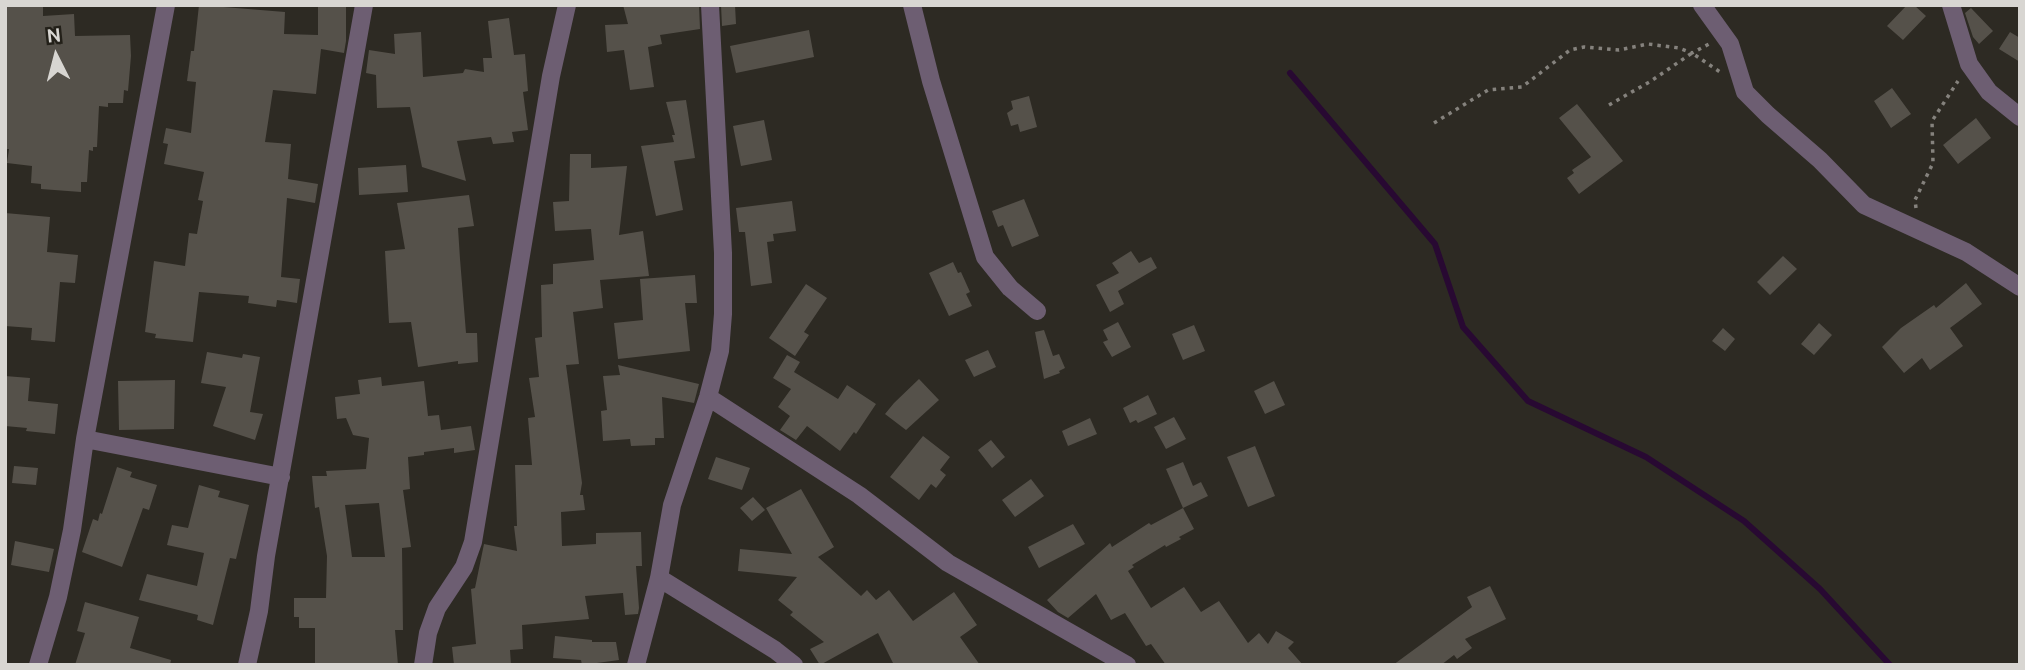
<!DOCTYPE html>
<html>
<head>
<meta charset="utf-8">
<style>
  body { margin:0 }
  #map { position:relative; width:2025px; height:670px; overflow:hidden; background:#2d2a23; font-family:Ubuntu,sans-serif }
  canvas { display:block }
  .frame { position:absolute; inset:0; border:7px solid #d8d6d2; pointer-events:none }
  .north { position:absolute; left:21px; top:21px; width:70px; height:70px; -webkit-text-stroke:5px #232019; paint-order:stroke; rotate:354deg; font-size:19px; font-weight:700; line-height:28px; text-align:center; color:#d8d6d2 }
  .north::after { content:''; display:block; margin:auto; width:24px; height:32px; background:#d8d6d2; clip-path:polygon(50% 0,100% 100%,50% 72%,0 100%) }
</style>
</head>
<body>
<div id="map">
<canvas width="2025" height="670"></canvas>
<div class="frame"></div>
<div class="north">N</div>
</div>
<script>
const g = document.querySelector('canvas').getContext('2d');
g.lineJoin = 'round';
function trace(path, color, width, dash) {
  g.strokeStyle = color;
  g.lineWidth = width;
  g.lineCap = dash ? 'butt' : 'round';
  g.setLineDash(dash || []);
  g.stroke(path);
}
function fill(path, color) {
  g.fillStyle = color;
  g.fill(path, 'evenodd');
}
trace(new Path2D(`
  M1290 73 1435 244 1463 327 1528 401 1646 457 1744 521 1820 589 1890 665`), '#280932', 6);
fill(new Path2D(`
  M5 5H43V16L74 14 75 36 130 35 131 56 128 91 124 90 123 103H108V107L99 106 97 147H93V151L89 150 87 182H81V192L41 189V184L31 183 32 166 7 163 9 149H5Z
  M199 5 285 12 284 34 318 35V5H346V41L344 53 321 49 316 94 273 90 265 142 291 144 288 179 318 184 315 203 287 198 281 277 300 279 297 303 277 300 276 307 248 303 249 296 199 292 193 342 155 338 156 334 145 332 154 261 185 266 189 233 197 234 203 201 198 200 204 172 164 164 168 144 163 143 166 128 191 133 196 82 187 81 191 51H194Z
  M623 5H699L700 29 660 35 662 44 648 47 654 87 630 90 624 50 607 52 605 25 628 24Z
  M721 5H735L736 24 722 26Z
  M1907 5H1914L1926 16 1903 40 1887 26Z
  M1971 8 1993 31 1979 44 1973 37 1965 13Z
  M509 18 514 55 525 54 528 91 523 92 528 130 512 132 514 142 493 144 491 137 457 141 466 181 422 167 410 107 377 108 376 75 366 73 369 50 395 54 394 34 421 32 423 77 463 73 465 69 484 72 483 58H492L488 21Z
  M809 30 814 57 736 73 730 46Z
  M2010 32 2020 38V62L1999 49Z
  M1892 88 1911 114 1891 128 1874 101Z
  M1029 96 1037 127 1020 132 1018 124 1011 126 1007 113 1013 109 1011 101Z
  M686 100 695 158 674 161 683 210 656 216 641 146 674 142 672 135H675L666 102Z
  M1577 104 1623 161 1579 194 1567 178 1574 173 1572 170 1591 157 1559 118Z
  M1976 118 1991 138 1958 164 1943 145Z
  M764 120 772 160 741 166 733 126Z
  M570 154H591V168L627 166 619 235 643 231 649 276 600 280 603 308 573 312 579 364 566 365 582 483 580 495H583L585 510 561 512 562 546 596 544V533L641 532 642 566H636L639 608 638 614 625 615 623 593 585 596 589 619 522 625 523 649 510 650 511 665H454L452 647 476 644 471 589 475 588 484 544 517 551 514 526H517L515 465H532L528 418 535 417 529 378 539 377 535 338 542 337 541 285 553 284V264L594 260 591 229 555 231 553 202 569 201Z
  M406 165 408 192 359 195 358 168Z
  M469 195 474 226 458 228 460 259 466 333H477L478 362 458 364V361L418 367 411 322 389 323 385 251 405 249 397 203Z
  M1024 199 1039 236 1012 247 1003 225 998 227 992 211Z
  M792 201 796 231 773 234 774 241 767 242 772 283 751 286 745 232H739L736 208Z
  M5 213 50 217 47 252 78 255 75 283 60 282 55 342 31 340 32 328 5 326Z
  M1131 251 1139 263 1151 257 1157 268 1118 291 1124 304 1110 312 1096 285 1119 273 1112 263Z
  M1783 256 1797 269 1770 295 1757 282Z
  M953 262 958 273 961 272 970 292 966 294 972 306 949 316 929 273Z
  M695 275 697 303H685L690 351 618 359 614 323 643 320 640 279Z
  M1966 283 1982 304 1950 328 1963 346 1930 370 1922 358 1904 373 1882 347 1901 328 1934 305 1936 308Z
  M806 284 827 298 804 332 809 335 795 356 769 338Z
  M1118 322 1131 347 1112 357 1103 342 1108 340 1103 330Z
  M1819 323 1832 335 1814 355 1801 344Z
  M1194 325 1205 351 1183 360 1172 334Z
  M1723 328 1735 339 1725 351 1712 341Z
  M1044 330 1053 356 1059 354 1065 368 1059 371 1060 373 1044 379 1035 332Z
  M988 350 996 367 974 377 965 360Z
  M207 352 242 358 243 354 260 357 250 412 263 414 255 440 213 426 226 387 201 383Z
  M787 355 800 362 794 372 838 399 847 385 876 404 856 434 854 432 840 451 807 426 796 440 780 430 790 416 778 407 791 389 773 378Z
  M618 365 699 384 694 403 662 397 664 438H655V445L631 446 630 439 603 441 601 411 607 410 603 376 620 375Z
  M5 376 30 378 28 401 58 404 55 434 26 431 27 428 5 426Z
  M381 377 382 386 424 381 428 416 439 415 441 430 471 426 475 450 454 453V448L424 452V455L408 457 410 489 403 490 411 547 402 548 403 630H395L398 665H315V628H299V617H294V598H326L327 556 319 507 315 508 312 476H327L326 471 366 469 369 438 353 435 346 418 337 419 335 397 360 394 358 380ZM379 503 385 557H352L345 505Z
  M919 379 939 400 906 430 885 414 894 403Z
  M175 380 174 429 119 430 118 381Z
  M1274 381 1285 405 1265 414 1254 391Z
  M1148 395 1157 414 1138 423 1136 420 1130 423 1123 408Z
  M1174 417 1186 439 1166 449 1154 427Z
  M1090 418 1097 434 1068 446 1062 431Z
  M923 436 950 457 940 470 946 475 936 488 931 484 919 500 890 477Z
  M991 440 1005 457 992 468 978 450Z
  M1255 446 1275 496 1248 507 1227 457Z
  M716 457 750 468 742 490 708 479Z
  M1183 462 1193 486 1201 482 1208 496 1183 508 1166 469Z
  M14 466 38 468 36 485 12 483Z
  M117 467 132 472 130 477 157 485 149 510 143 508 122 567 82 552 93 519 98 521 100 513 102 514Z
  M1031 479 1044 496 1015 517 1002 500Z
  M199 485 220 491 218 497 249 505 236 559 230 558 213 625 197 620 198 615 139 600 147 574 197 586 204 553 167 545 172 525 188 528Z
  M801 489 834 547 818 557 861 596 867 590 876 600 889 590 913 621 954 592 977 625 960 637 980 665H894L878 633 820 665 810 649 824 642 790 615 793 612 778 600 797 577 738 571 740 549 792 554 766 508Z
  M753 497 765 510 752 521 740 508Z
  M1183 508 1194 529 1179 537 1181 539 1166 547 1165 545 1132 565 1134 567 1128 571 1151 608 1184 587 1201 612 1219 601 1248 643 1259 633 1268 644 1276 631 1294 642 1288 648 1303 665H1166L1151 644 1146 646 1125 613 1111 620 1096 594 1068 618 1058 612 1047 600 1110 543 1112 547 1149 523 1151 525Z
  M1073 524 1085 544 1039 568 1028 547Z
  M15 541 54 549 49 572 11 565Z
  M1490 586 1506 619 1465 639 1472 648 1457 659 1454 655 1441 665H1393L1472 607 1467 597Z
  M85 602 139 617 130 648 171 660 170 665H75L85 633 77 631Z
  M555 636 592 640V642H616L619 660 582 665 581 660 553 658Z`), '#55514a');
trace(new Path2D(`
  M1609 105 1651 81 1692 53 1720 72
  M1434 123 1488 90 1522 87 1570 50 1584 47 1619 50 1648 44 1679 48 1692 53 1709 44
  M1916 208 1915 200 1933 163 1932 121 1958 81`), '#85827d', 3.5, [3.5, 5]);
trace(new Path2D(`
  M912 5 931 81 985 257 1010 288 1037 311
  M1702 5 1730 44 1745 92 1768 115 1820 160 1864 205 1966 252 2020 287
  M1951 5 1969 64 1989 92 2020 117
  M708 397 859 495 948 563 1127 665
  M85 439 281 477
  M659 578 775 650 794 665
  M38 665 58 597 72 530 85 439 166 5
  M247 665 259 611 266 556 364 5
  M423 665 428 633 437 608 464 567 473 542 551 76 567 5
  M636 665 659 578 672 505 708 397 720 351 723 314V253L710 5`), '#6d5e72', 18);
</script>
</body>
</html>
